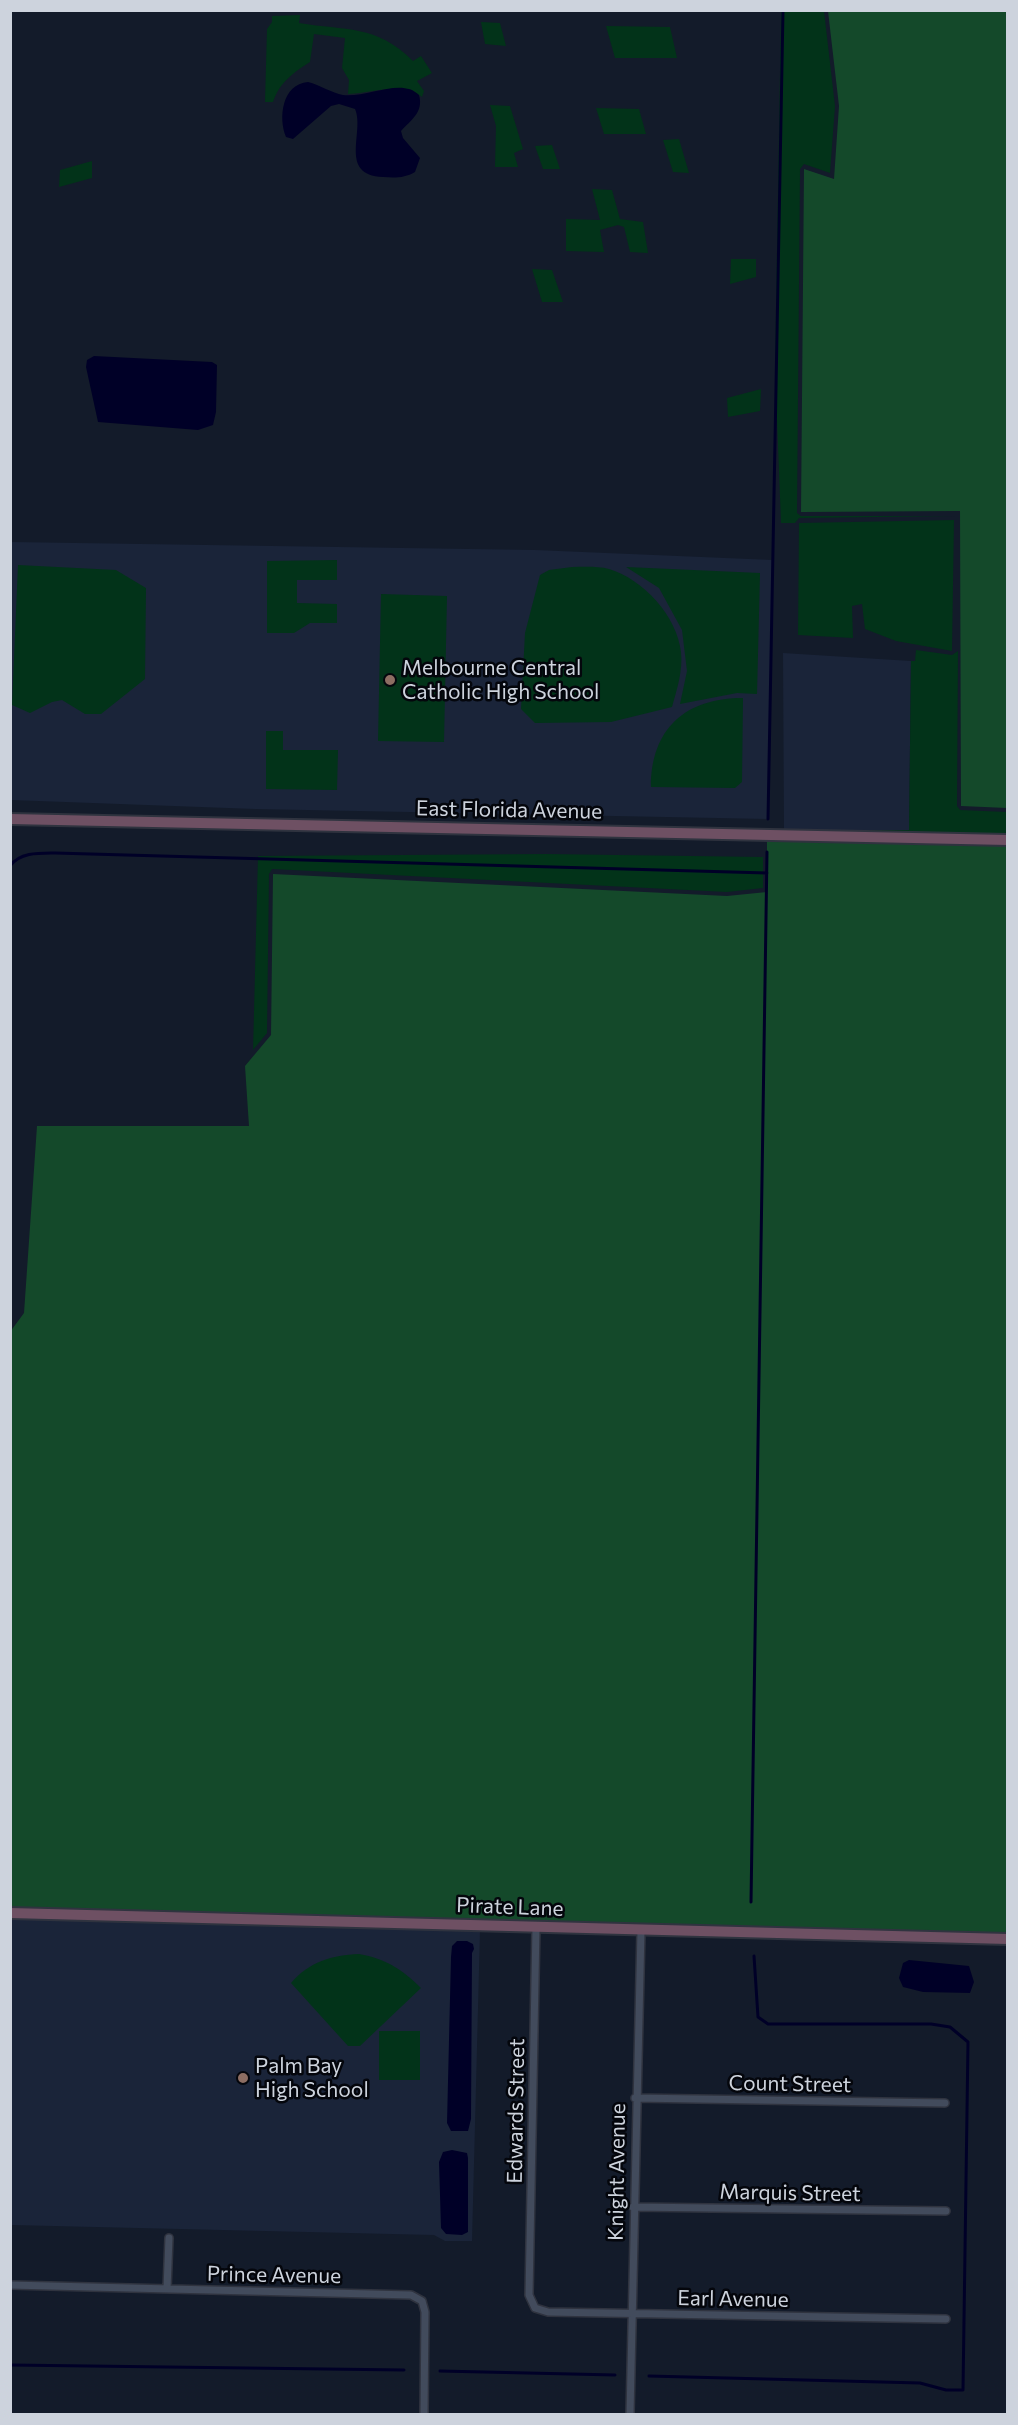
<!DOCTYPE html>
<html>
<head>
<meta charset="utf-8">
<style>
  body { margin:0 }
  #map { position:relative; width:1018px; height:2425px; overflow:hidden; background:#131b2a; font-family:Commissioner,sans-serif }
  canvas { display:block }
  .frame { position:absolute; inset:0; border:12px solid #cdd3dd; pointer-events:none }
</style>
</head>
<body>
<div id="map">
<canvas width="1018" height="2425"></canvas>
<div class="frame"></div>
</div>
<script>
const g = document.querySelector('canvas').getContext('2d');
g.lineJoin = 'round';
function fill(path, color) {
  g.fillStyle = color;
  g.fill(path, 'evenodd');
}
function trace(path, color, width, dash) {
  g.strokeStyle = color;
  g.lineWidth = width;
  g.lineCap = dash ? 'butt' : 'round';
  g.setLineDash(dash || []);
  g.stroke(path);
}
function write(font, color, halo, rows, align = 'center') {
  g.font = font + ' Commissioner,sans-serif';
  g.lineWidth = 5;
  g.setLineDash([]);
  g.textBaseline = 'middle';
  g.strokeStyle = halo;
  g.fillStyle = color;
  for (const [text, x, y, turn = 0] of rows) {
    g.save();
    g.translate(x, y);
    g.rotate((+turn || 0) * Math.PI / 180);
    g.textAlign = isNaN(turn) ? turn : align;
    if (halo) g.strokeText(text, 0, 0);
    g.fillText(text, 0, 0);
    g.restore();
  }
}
fill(new Path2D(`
  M11 542 535 550 773 560 768 819 255 809 11 800Z
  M783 653 911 661 909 830H784Z
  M11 1919 480 1931 472 2241H445L434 2235 11 2225Z`), '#1a2439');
fill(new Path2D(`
  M781 11H824L835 106 830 173 804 164 800 169 797 513 801 516H956L799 518 795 523H781L775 368Z
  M300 15 299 23C346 31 376 24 413 61L421 56 432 73 417 81 424 91 422 97C402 81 373 93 348 94L349 80 342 68 345 38 314 34 310 62C293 73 280 82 273 102H265L267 29 272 22V16Z
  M481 22 500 23 506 46 485 44Z
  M606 26 670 27 677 58H615Z
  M490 105 510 106 523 149 514 153 518 167H495L496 126Z
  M596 108 639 109 646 134H604Z
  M679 139 689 173 673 172 663 140Z
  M552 145 560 169H543L535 146Z
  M92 161V178L59 187 60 170Z
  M592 189 612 190 620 219 643 222 648 253 630 252 624 227 618 225 600 230 604 252 566 251V219L600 220Z
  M731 259H756V277L730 284Z
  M532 269 552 270 563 302H542Z
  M761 389 760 411 728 417 727 398Z
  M954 520 952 651 896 641 865 629 862 604 852 606 853 638 798 635 799 523Z
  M337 560V580H297V603L337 604V623H310L294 633H267V561Z
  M18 565 116 570 146 588 145 679 101 714H85L62 700 52 702 30 713 12 705Z
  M572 567C584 567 597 566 609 569 643 579 677 616 681 652 683 671 677 689 672 707L611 722 535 723 521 709 525 633 540 575 549 570Z
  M626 567 760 573 757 694 737 693 680 704 687 671 682 630 659 588Z
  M381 594 447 596 444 742 378 741Z
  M916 650 952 655 958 651 957 806 960 810 1007 812V835L784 831 909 830 911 661H915Z
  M743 698 742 782 735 788 651 787C651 729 685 698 743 698Z
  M266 731H283V750H338L337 790 266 789Z
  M546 854 763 857V888L727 892 272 869 269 874 267 1033 253 1050 258 856Z
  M359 1954C386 1959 402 1969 421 1988L360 2046H348L291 1983C309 1962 332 1955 359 1954Z
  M379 2031H420V2080H379Z`), '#023319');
fill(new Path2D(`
  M828 11H1007V808L961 806 960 511 801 512 804 169 834 179 839 106Z
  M767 836 1007 840V1939L11 1912 10 1332 24 1313 37 1126H249L245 1066 271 1035 273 874 727 896 767 892Z`), '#14492a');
fill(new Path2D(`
  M308 82C320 85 332 93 343 95 367 98 402 77 419 95 424 112 411 120 401 131L403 138 420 158 415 172C405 178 395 178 383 177 338 175 365 132 355 109L339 104 331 106 293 139 286 137C278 118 282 84 308 82Z
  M94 356 212 362 217 365 216 412 213 425 198 430 98 422 86 367 87 360Z
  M457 1941H467L473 1944 474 1949 472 1953 471 2119 468 2131H451L447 2123 451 1957 452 1946Z
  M909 1960 969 1966 974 1982 970 1993 923 1992 903 1987 899 1978 903 1963Z
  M452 2150 467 2153 468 2158V2232L462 2235 446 2234 441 2228 439 2162 443 2152Z`), '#000027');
trace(new Path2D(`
  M768 819 783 10
  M10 866C20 852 40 853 55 853L767 873
  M751 1902 767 852
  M10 2365 404 2370
  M440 2371 615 2375
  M649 2376 920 2383 946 2390H963L968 2042 950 2027 931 2024H768L758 2017 754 1956`), '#000027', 3);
const street = new Path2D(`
  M536 1927 529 2295 535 2308 548 2312 946 2319
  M635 2098 945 2103
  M633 2207 946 2211
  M10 2285 411 2295 422 2301 425 2312 424 2414
  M167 2289 169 2238
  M630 2414 641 1930`);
const secondary = new Path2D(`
  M10 819 1008 840
  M10 1913 1008 1939`);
trace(street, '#2f333f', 10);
trace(secondary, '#2f333f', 14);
trace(street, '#424b5c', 7);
trace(secondary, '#6e5063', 10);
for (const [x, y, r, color] of [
  [390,680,6,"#8d6e63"],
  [243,2078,6,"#8d6e63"]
]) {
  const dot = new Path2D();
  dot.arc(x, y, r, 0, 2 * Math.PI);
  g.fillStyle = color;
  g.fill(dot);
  trace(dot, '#04060c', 2);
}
write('21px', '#cdd3dd', '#04060c', [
  ["Melbourne Central",402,668],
  ["Catholic High School",402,692],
  ["Palm Bay",255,2066],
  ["High School",255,2090]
], 'left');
write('21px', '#cdd3dd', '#04060c', [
  ["East Florida Avenue",509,810,1],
  ["Pirate Lane",510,1907,2],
  ["Count Street",790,2084,1],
  ["Edwards Street",516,2111,-89],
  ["Knight Avenue",617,2172,-89],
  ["Marquis Street",790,2193,1],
  ["Prince Avenue",274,2275,1],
  ["Earl Avenue",733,2299,1]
]);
</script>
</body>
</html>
